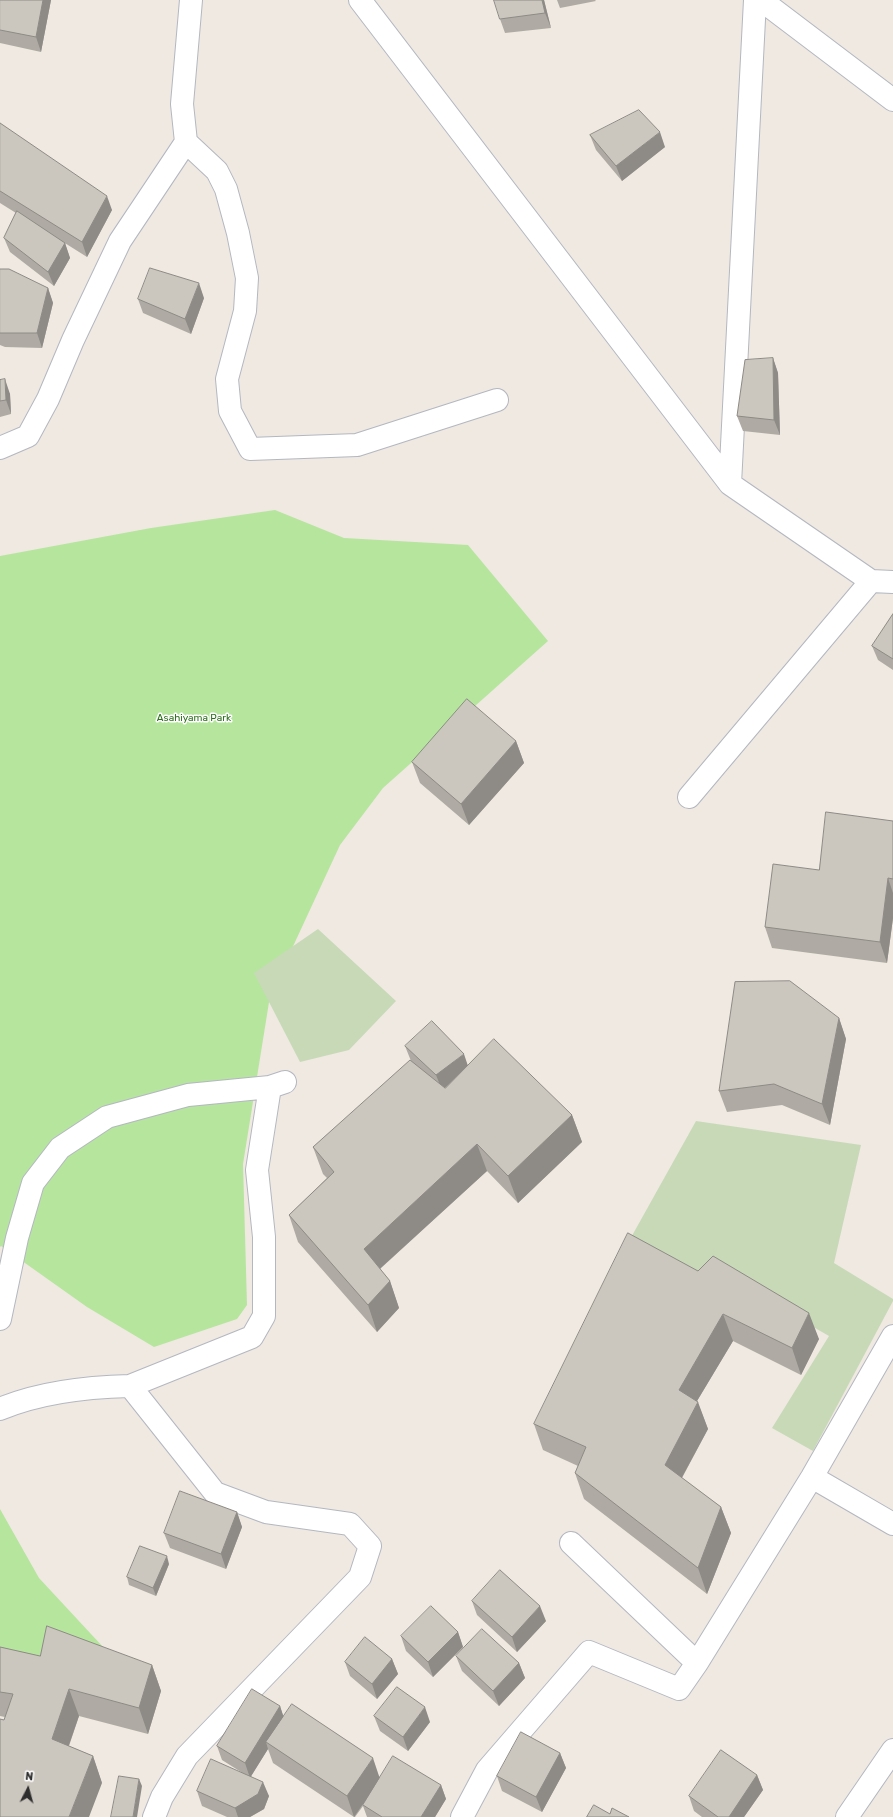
<!DOCTYPE html>
<html>
<head>
<meta charset="utf-8">
<style>
  body { margin:0 }
  #map { position:relative; width:893px; height:1817px; overflow:hidden; background:#efe9e1; font-family:Rubik,sans-serif }
  canvas { display:block }
  .north { position:absolute; left:8px; top:1769px; width:40px; height:40px; -webkit-text-stroke:3px #fff; paint-order:stroke; rotate:6deg; font-size:11px; font-weight:700; line-height:16px; text-align:center; color:#2e2e2e }
  .north::after { content:''; display:block; margin:auto; width:14px; height:18px; background:#2e2e2e; clip-path:polygon(50% 0,100% 100%,50% 72%,0 100%) }
</style>
</head>
<body>
<div id="map">
<canvas width="893" height="1817"></canvas>
<div class="north">N</div>
</div>
<script>
const g = document.querySelector('canvas').getContext('2d');
g.lineJoin = 'round';
function fill(path, color) {
  g.fillStyle = color;
  g.fill(path, 'evenodd');
}
function trace(path, color, width, dash) {
  g.strokeStyle = color;
  g.lineWidth = width;
  g.lineCap = dash ? 'butt' : 'round';
  g.setLineDash(dash || []);
  g.stroke(path);
}
function write(font, color, halo, rows, align = 'center') {
  g.font = font + ' Rubik,sans-serif';
  g.lineWidth = 3;
  g.setLineDash([]);
  g.textBaseline = 'middle';
  g.strokeStyle = halo;
  g.fillStyle = color;
  for (const [text, x, y, turn = 0] of rows) {
    g.save();
    g.translate(x, y);
    g.rotate((+turn || 0) * Math.PI / 180);
    g.textAlign = isNaN(turn) ? turn : align;
    if (halo) g.strokeText(text, 0, 0);
    g.fillText(text, 0, 0);
    g.restore();
  }
}
fill(new Path2D(`
  M275 510 344 538 468 545 548 641 383 788 340 845 270 996 243 1164 247 1305 237 1319 154 1347 87 1307 1 1246 0 1247V556L151 528Z
  M0 1509 39 1578 104 1648 0 1685Z`), '#b6e59e');
fill(new Path2D(`
  M318 929 396 1001 349 1050 300 1062 254 973Z
  M696 1121 861 1145 834 1263 893 1299V1301L813 1451 772 1428 829 1336 726 1277 712 1293 624 1250Z`), '#c8d9b8');
const minor = new Path2D(`
  M360 0 730 484 871 581 893 582
  M761 0 893 100
  M186 142 217 171 226 189 238 233 247 278 245 311 227 379 230 411 250 449 357 445 497 400
  M0 448 28 436 48 399 73 340 120 241 186 142 182 104 191 0
  M730 484 755 0
  M689 797 871 581
  M0 1319 17 1238 33 1183 60 1148 107 1117 188 1095 270 1087
  M130 1386 252 1337 264 1316V1237L257 1170 270 1087 285 1082
  M0 1409C40 1392 86 1387 130 1386L215 1493 266 1512 350 1524 370 1546 360 1577 187 1756 162 1797 154 1817
  M812 1477 893 1524
  M571 1543 697 1663
  M462 1817 487 1770 589 1652 679 1689 697 1663 812 1477 893 1336
  M847 1817 893 1750`);
trace(minor, '#b4b7c1', 24);
trace(minor, '#fff', 22);
fill(new Path2D(`
  M0 0H51L41 52 0 43Z
  M544 0 551 28 505 33 500 19Z
  M557 0H595L596 1 560 8Z
  M0 123 112 210 87 257 60 240 65 243 70 258 54 286 10 252 4 238 16 213 0 203Z
  M590 135 665 147 622 181 596 150Z
  M0 269 48 288 53 303 42 348 5 347 0 345Z
  M204 298 191 334 143 313 138 299Z
  M773 358 778 373 780 435 743 431 737 416Z
  M0 380 10 394 11 414 0 417Z
  M893 614V670L878 660 872 646Z
  M516 741 524 763 469 825 420 783 412 762Z
  M893 821V918L887 963 772 948 765 927 819 870Z
  M839 1018 846 1039 830 1125 782 1105 727 1112 719 1091Z
  M405 1046 468 1065 572 1115 582 1142 518 1203 487 1171 380 1269 390 1281 399 1308 377 1332 298 1242 289 1215 327 1178 323 1174 313 1147 411 1061Z
  M698 1271 819 1339 801 1375 733 1341 697 1401 708 1429 682 1478 721 1507 731 1533 707 1594 584 1499 575 1473 578 1466 543 1450 534 1424Z
  M237 1512 242 1527 226 1569 170 1548 164 1533Z
  M169 1564 156 1596 129 1585 127 1577Z
  M472 1601 546 1621 517 1652 477 1615Z
  M458 1632 463 1647 433 1677 406 1651 401 1636Z
  M0 1647 40 1656 152 1665 161 1691 148 1734 79 1716 69 1746 93 1756 102 1783 4 1720 5 1717 0 1716Z
  M456 1656 519 1663 525 1678 499 1706 462 1671Z
  M392 1659 398 1674 377 1699 350 1676 345 1662Z
  M280 1706 283 1716 380 1777 441 1785 446 1799 435 1817H367L363 1806 355 1817H354L273 1763 268 1749 251 1776 269 1796 264 1809 250 1817H227L202 1806 197 1791 241 1772 222 1760 217 1746Z
  M374 1716 430 1722 408 1751 380 1731Z
  M560 1753 566 1768 542 1812 502 1791 497 1776Z
  M757 1775 763 1790 744 1817H702L694 1811 689 1796Z`), '#afaba4');
fill(new Path2D(`
  M43 0H51L41 52 36 37Z
  M542 0H544L551 28 545 13Z
  M660 132 665 147 622 181 616 166Z
  M107 196 112 210 87 257 82 242Z
  M65 243 70 258 54 286 48 272Z
  M199 283 204 298 191 334 185 319Z
  M48 288 53 303 42 348 37 333Z
  M773 358 778 373 780 435 774 420Z
  M5 379 10 394 11 414 6 400Z
  M516 741 524 763 469 825 461 804Z
  M888 878 893 893V918L887 963 880 942Z
  M839 1018 846 1039 830 1125 822 1104Z
  M464 1054 469 1069 442 1090 436 1075Z
  M572 1115 582 1142 518 1203 508 1176Z
  M477 1144 487 1171 373 1275 364 1249Z
  M390 1281 399 1308 377 1332 368 1305Z
  M809 1313 819 1339 801 1375 792 1348Z
  M723 1314 733 1341 688 1416 679 1390Z
  M698 1402 708 1429 674 1492 665 1465Z
  M721 1507 731 1533 707 1594 698 1568Z
  M237 1512 242 1527 226 1569 221 1554Z
  M167 1556 169 1564 156 1596 153 1588Z
  M540 1606 546 1621 517 1652 512 1637Z
  M458 1632 463 1647 433 1677 428 1662Z
  M392 1659 398 1674 377 1699 372 1684Z
  M519 1663 525 1678 499 1706 493 1691Z
  M152 1665 161 1691 148 1734 139 1708Z
  M69 1689 79 1716 62 1765 52 1739Z
  M280 1706 285 1721 266 1742 268 1749 250 1778 245 1763Z
  M425 1707 430 1722 408 1751 403 1737Z
  M560 1753 566 1768 542 1812 536 1797Z
  M93 1756 102 1783 89 1817H69Z
  M373 1758 380 1779 354 1817 347 1796Z
  M757 1775 763 1790 744 1817H729Z
  M139 1779 142 1786 137 1817H133Z
  M263 1782 269 1796 264 1809 250 1817H238L235 1808Z
  M441 1785 446 1799 435 1817H421Z`), '#8e8b86');
const building = new Path2D(`
  M0 0H43L36 37 0 30Z
  M494 0H542L545 13 500 19Z
  M639 110 660 132 616 166 590 135Z
  M0 123 107 196 82 242 0 191Z
  M17 211 65 243 48 272 4 238Z
  M150 268 199 283 185 319 138 299Z
  M0 269H9L48 288 37 333H0Z
  M773 358 774 420 737 416 745 360Z
  M5 379 6 400 0 401V380Z
  M893 614V659L872 646Z
  M467 699 516 741 461 804 412 762Z
  M826 812 893 821V879L888 878 880 942 765 927 773 864 819 870Z
  M790 981 839 1018 822 1104 774 1084 719 1091 735 982Z
  M432 1021 464 1054 436 1075 405 1046Z
  M494 1039 572 1115 508 1176 477 1144 364 1249 390 1281 368 1305 289 1215 334 1172 313 1147 410 1060 445 1088Z
  M628 1233 698 1271 713 1256 809 1313 792 1348 723 1314 679 1390 698 1402 665 1465 721 1507 698 1568 575 1473 586 1447 534 1424Z
  M180 1491 237 1512 221 1554 164 1533Z
  M140 1546 167 1556 153 1588 127 1577Z
  M500 1570 540 1606 512 1637 472 1601Z
  M431 1606 458 1632 428 1662 401 1636Z
  M47 1626 152 1665 139 1708 69 1689 52 1739 93 1756 69 1817H0V1719L4 1720 13 1694 0 1692V1647L40 1656Z
  M482 1629 519 1663 493 1691 456 1656Z
  M365 1637 392 1659 372 1684 345 1662Z
  M397 1687 425 1707 403 1737 374 1716Z
  M252 1689 280 1706 245 1763 217 1746Z
  M292 1704 373 1758 347 1796 266 1742Z
  M521 1732 560 1753 536 1797 497 1776Z
  M721 1750 757 1775 729 1817H718L689 1796Z
  M393 1756 441 1785 421 1817H382L363 1805Z
  M211 1759 263 1782 258 1794 235 1808 197 1791Z
  M119 1776 139 1779 133 1817H111Z
  M594 1805 610 1814 612 1808 629 1817H587Z`);
fill(building, '#cbc7bf');
trace(building, '#8e8b86', 1);
write('10px', '#2c6e1b', '#fff', [
  ["Asahiyama Park",194,718]
]);
</script>
</body>
</html>
